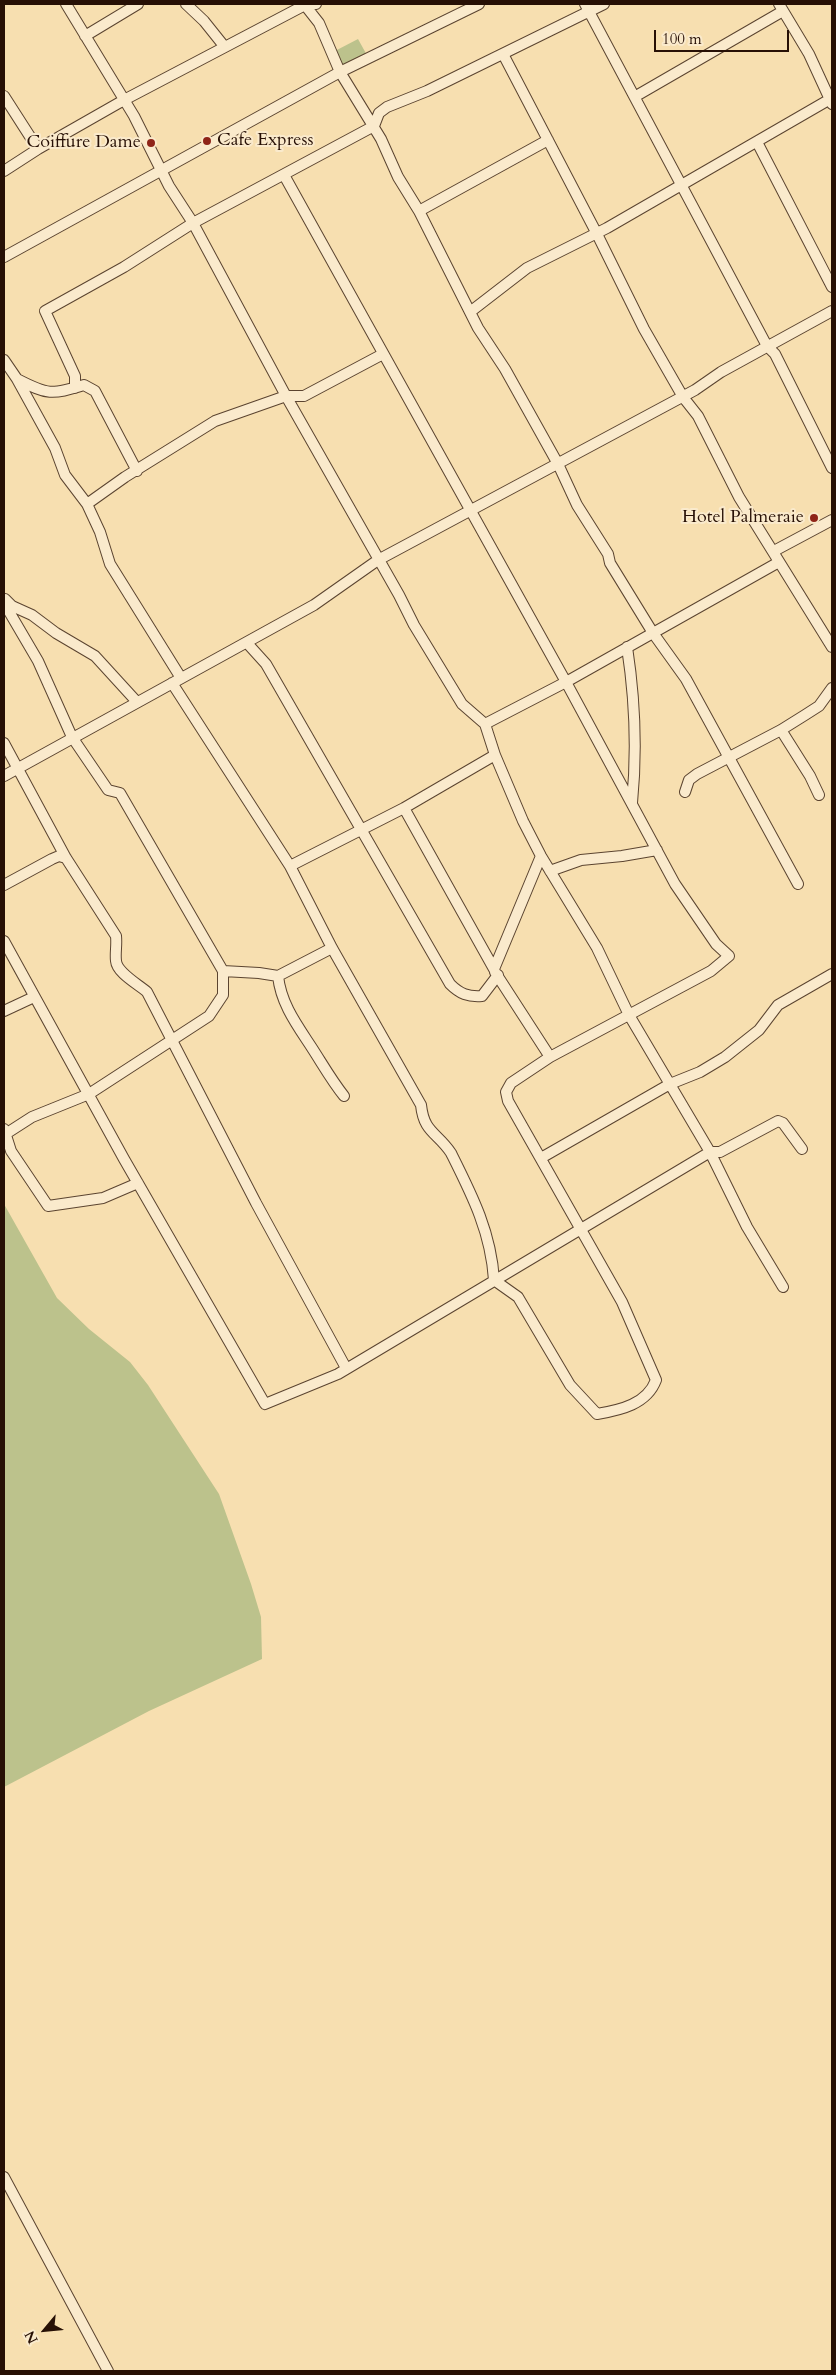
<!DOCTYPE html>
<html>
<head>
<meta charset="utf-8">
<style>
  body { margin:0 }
  #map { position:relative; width:836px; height:2375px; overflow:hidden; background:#f7dfb0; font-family:Cardo,serif }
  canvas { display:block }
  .frame { position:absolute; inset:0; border:5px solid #271005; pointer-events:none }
  .north { position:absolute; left:20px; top:2305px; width:50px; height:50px; -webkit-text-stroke:4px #faeacc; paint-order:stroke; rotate:242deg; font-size:14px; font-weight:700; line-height:20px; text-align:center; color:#271005 }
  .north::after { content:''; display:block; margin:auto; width:18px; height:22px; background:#271005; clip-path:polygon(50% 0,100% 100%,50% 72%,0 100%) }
  .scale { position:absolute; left:654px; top:30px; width:135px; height:22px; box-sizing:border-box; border:2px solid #271005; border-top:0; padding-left:6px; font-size:15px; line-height:18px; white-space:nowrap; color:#271005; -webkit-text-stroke:4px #faeacc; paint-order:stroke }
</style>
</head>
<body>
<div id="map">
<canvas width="836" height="2375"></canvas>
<div class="frame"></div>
<div class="north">N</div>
<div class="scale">100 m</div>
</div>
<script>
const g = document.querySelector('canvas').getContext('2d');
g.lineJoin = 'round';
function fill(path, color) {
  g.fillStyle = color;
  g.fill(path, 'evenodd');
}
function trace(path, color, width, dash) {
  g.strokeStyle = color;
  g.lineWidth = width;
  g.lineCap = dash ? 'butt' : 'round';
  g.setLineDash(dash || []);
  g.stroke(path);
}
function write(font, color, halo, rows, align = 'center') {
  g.font = font + ' Cardo,serif';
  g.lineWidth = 4;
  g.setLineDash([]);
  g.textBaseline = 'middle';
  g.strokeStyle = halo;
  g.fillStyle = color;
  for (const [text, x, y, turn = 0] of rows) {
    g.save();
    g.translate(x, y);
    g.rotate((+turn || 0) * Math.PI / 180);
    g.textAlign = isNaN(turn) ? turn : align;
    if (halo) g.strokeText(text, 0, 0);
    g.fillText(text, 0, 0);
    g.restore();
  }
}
fill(new Path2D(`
  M358 39 368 57 343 70 333 52Z
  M4 1204 57 1298 89 1329 130 1362 148 1385 219 1494 251 1584 261 1617 262 1659 149 1711 4 1787Z`), '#bcc28c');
const minor = new Path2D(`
  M66 4 134 116 169 186 193 223 286 396 399 595 414 625 462 704 485 724 495 755 404 808 290 866
  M186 4 204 21 224 46
  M304 4 319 23 340 72 381 139 398 177 419 211 478 328 505 369 558 464 577 505 608 554 610 563 653 633 686 679 798 884
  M585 4 767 346 775 354 832 468
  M779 4 809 54 832 104
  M85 36 138 4
  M503 54 597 234 644 329 683 397 698 416 739 497 832 647
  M4 96 38 149
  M636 96 783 11
  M757 142 832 287
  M4 171 38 149 124 100 305 5 316 4
  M419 211 548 140
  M4 257 340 72 479 4
  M470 312 527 268 607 228 832 98
  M4 360 17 379 55 448 65 475 87 504 100 532 110 564 181 678
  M17 379C48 395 51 395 84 385L95 391 137 471
  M75 388V376L45 311 124 267 193 223 374 126 379 113 387 107 427 91 604 4
  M87 504 125 477 215 421 286 396H304L383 354
  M774 551 832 520
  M5 599 12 606 32 615 56 633 95 656 137 702
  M4 603 38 661 72 737 108 790 120 793 223 971
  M247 643 266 664 450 984C460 994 468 997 482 996L498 975
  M627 647C635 699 637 752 632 803
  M172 683 290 866 332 948 421 1105C424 1133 437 1132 451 1153 472 1195 491 1232 494 1280L518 1297 570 1385 597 1414C621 1410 647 1404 656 1380L622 1302 508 1101 506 1092 511 1083 550 1057 711 971 729 956 716 944 675 884 566 682 284 175
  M485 724 566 682 779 562
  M781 730 810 776 819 795
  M4 743 66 858 116 936C117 945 115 953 116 961 117 973 138 984 147 992L256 1203 346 1368
  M495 755 523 821 541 856 597 948 629 1015 710 1152 747 1227 783 1287
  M4 776 314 605 378 560 695 390 721 372 832 311
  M685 792 689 780 697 774 781 730 805 715 819 706 832 688
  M404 808 494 969 541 856
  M550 871 581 860 622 856 657 850
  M4 885 52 859 59 856 66 858
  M4 941 124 1159 265 1404 338 1374 710 1152H720L778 1121 783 1123 802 1149
  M495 972 550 1057
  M278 976C281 1004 297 1025 312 1048 323 1065 332 1081 344 1096
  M4 1011 34 997
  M4 1129 11 1151 48 1206 103 1198 138 1183
  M4 1135 32 1117 89 1094 209 1016 223 995V971L259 973 278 976 332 948
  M541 1158 670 1084 700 1072 725 1057 759 1030 778 1005 832 974
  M4 2177 108 2371`);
trace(minor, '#5b4430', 12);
trace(minor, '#faeacc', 10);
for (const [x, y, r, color] of [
  [207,141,5,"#8f2418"],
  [151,143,5,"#8f2418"],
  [814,518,5,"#8f2418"]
]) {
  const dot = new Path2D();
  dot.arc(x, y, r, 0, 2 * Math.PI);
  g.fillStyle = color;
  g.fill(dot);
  trace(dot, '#faeacc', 2);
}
write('18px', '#271005', '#faeacc', [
  ["Cafe Express",217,141,"left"],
  ["Coiffure Dame",141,143],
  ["Hotel Palmeraie",804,518]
], 'right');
</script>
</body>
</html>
